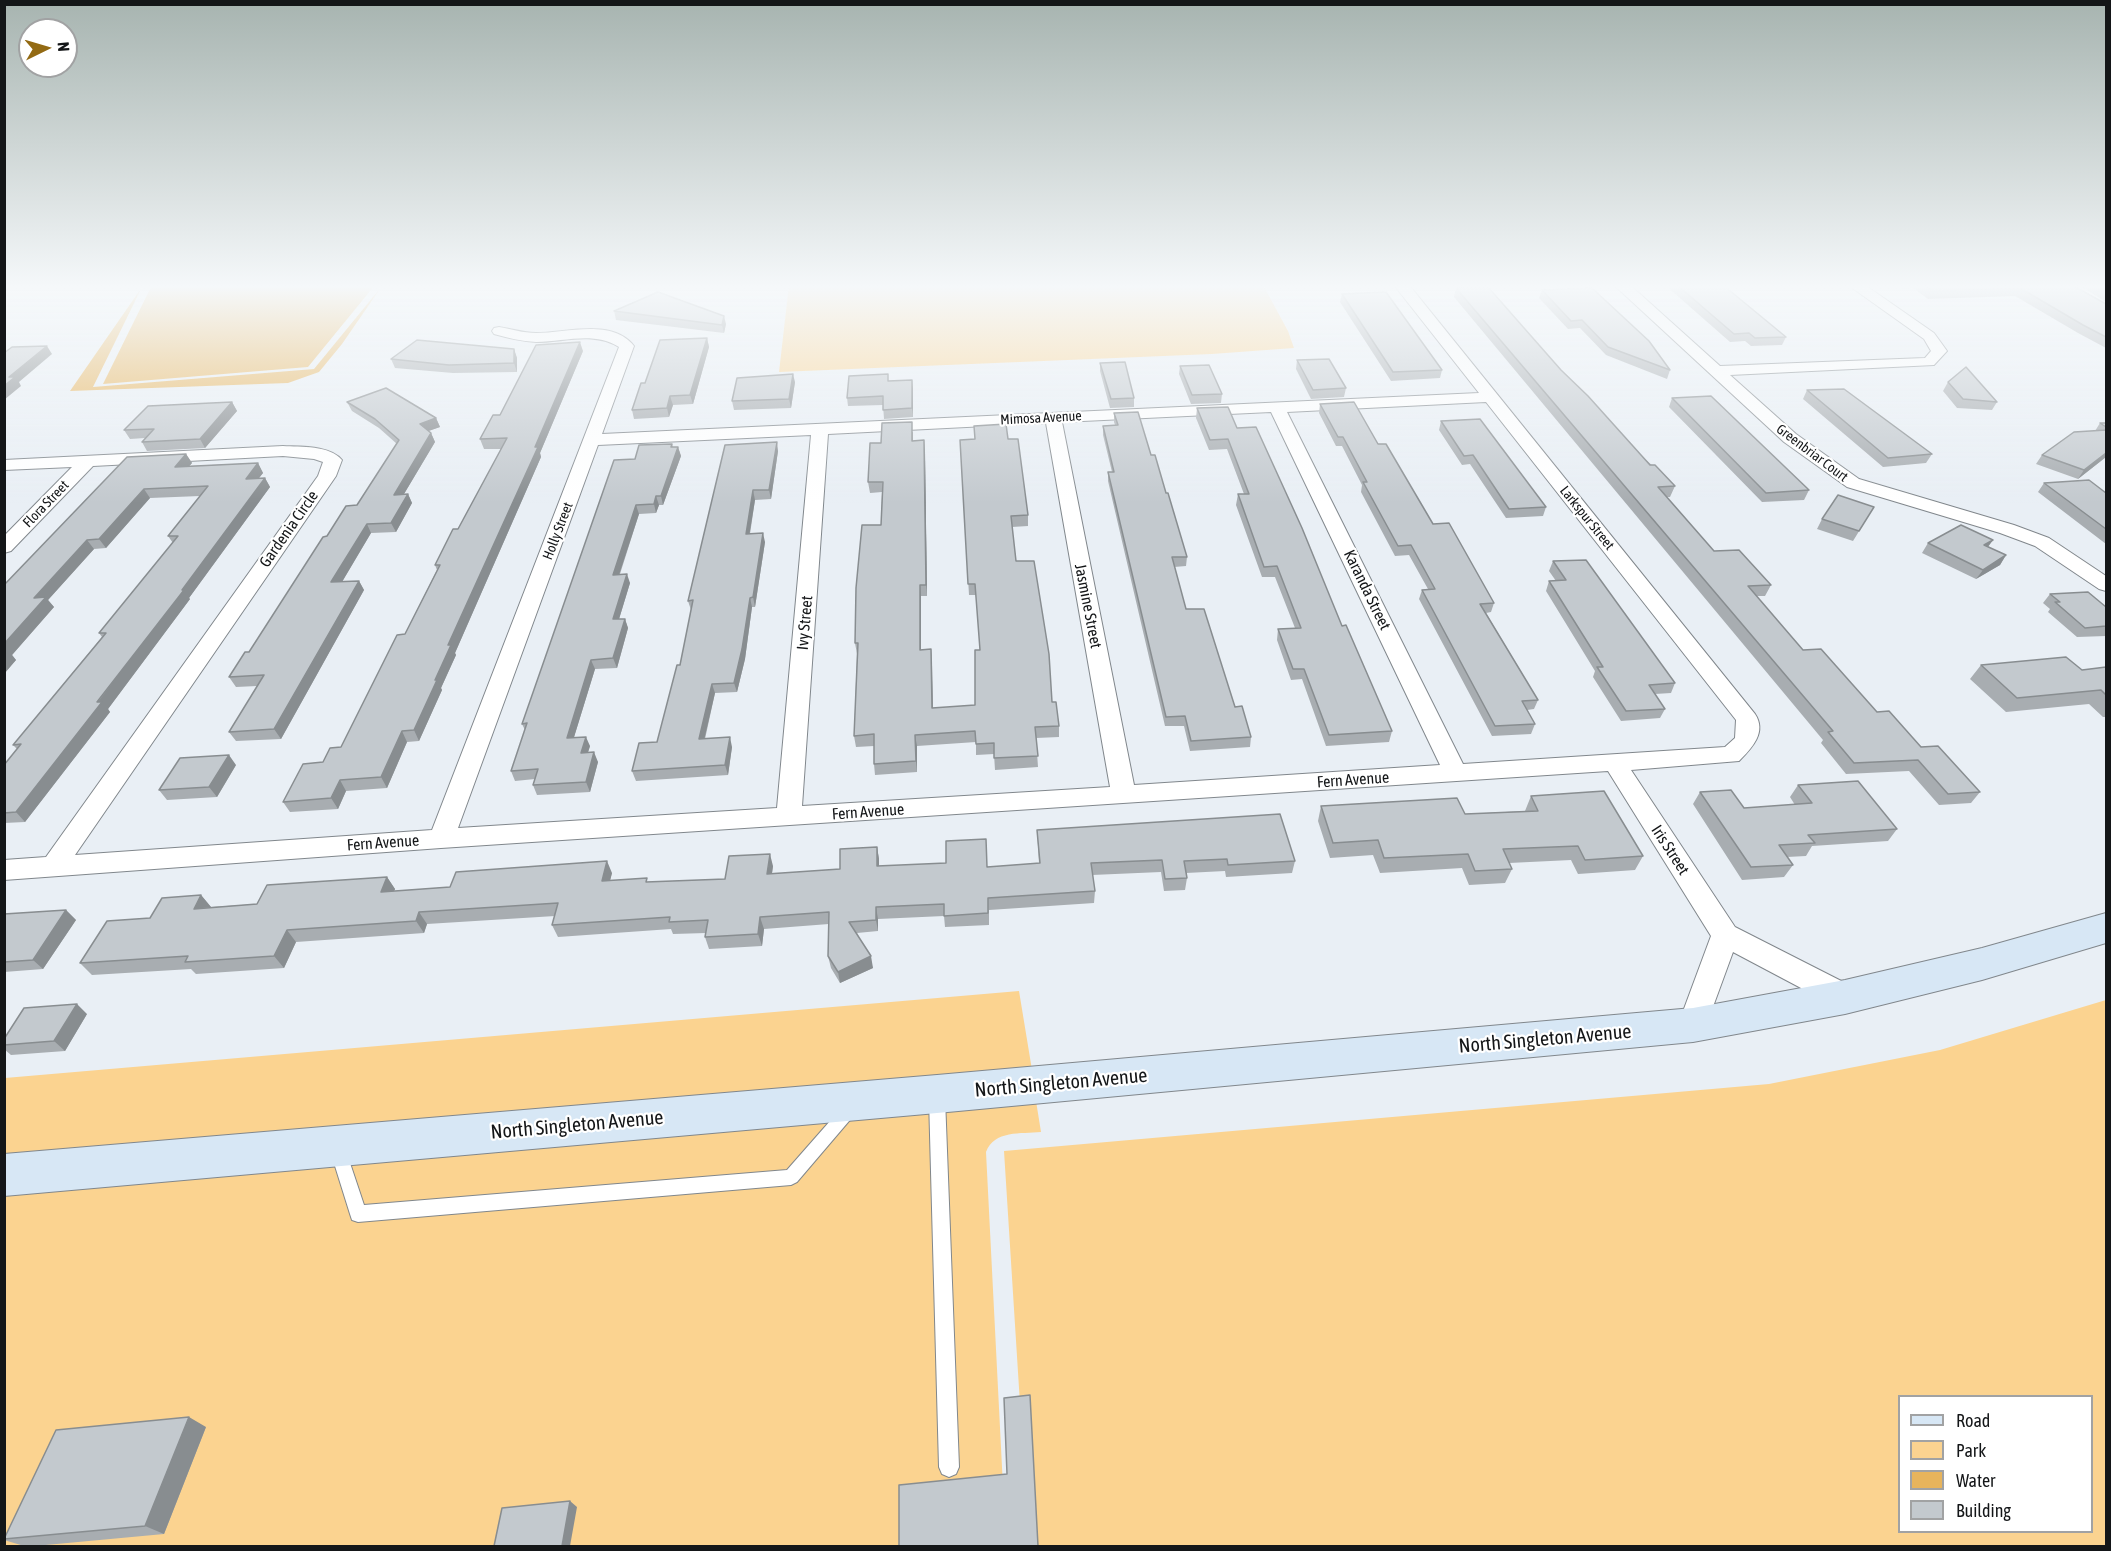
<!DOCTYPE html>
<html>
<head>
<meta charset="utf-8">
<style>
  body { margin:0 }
  #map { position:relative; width:2111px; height:1551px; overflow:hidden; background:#e9eff5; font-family:"Asap Condensed",sans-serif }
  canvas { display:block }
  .frame { position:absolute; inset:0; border:6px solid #141618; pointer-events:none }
  .legend { position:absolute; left:1898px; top:1395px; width:195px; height:138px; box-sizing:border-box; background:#fff; border:2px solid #a1a2a3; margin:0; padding:8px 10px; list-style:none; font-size:18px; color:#141618 }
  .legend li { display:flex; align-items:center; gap:12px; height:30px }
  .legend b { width:30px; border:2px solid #a1a2a3 }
  .north { position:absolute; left:18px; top:18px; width:60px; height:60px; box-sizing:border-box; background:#fff; border:2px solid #a1a2a3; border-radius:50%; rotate:85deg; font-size:16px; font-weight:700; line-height:24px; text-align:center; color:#141618 }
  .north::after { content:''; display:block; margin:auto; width:21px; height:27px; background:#936a13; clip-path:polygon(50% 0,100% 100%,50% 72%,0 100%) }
</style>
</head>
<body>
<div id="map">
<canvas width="2111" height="1551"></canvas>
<div class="frame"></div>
<ul class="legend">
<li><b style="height:8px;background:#d7e7f5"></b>Road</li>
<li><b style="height:16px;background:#fbd390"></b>Park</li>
<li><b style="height:16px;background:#e7b45c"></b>Water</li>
<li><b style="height:16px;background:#c3c9ce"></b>Building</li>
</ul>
<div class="north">N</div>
</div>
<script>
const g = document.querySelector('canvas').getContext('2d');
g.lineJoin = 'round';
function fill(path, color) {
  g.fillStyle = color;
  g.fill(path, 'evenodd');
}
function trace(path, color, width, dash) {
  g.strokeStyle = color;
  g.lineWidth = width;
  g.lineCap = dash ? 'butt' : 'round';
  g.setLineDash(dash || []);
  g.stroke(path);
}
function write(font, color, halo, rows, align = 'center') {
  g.font = font + ' "Asap Condensed",sans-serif';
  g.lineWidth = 4.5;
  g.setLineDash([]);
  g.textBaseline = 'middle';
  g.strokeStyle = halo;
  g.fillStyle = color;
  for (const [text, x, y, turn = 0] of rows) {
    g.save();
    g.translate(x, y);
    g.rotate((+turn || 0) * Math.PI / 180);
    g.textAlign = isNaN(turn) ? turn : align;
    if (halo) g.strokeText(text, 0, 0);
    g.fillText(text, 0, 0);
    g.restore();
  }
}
fill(new Path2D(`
  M789 285H1263L1288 331 1294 348 1212 354 779 372Z
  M1019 991 1032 1070 5 1158V1078Z
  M2106 1000V1546H1029L1004 1151 1769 1084 1940 1050ZM1900 1396H2092V1532H1900Z
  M1036 1101 1041 1132C1021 1134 994 1130 986 1152L1006 1546H5V1192Z`), '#fbd390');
fill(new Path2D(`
  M152 285H375L308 367 103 384Z
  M382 286 342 344 319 372 288 383 70 391 142 287 93 387 314 369Z`), '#e7b45c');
const lane = new Path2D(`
  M937 1091 942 1093 945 1098 959 1467 956 1474 949 1477 942 1474 939 1467 929 1098 932 1093Z
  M850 1102 855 1104 858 1109 855 1114 797 1182 791 1185 358 1222 352 1220 350 1214 330 1150 332 1145 338 1143 344 1145 364 1205 787 1170 845 1104Z`);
const street = new Path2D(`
  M4 285H13L4 291Z
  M1394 285H1409L1755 714C1767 732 1752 748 1739 761L1631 770 1735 927 1855 988 1859 997 1855 1006 1845 1009 1835 1006 1733 952 1703 1034 1693 1038 1683 1034 1678 1025 1711 936 1608 771 441 848 4 880V860L46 857 318 476 323 462 314 459 283 456 93 466 11 551 4 553V536L72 467 4 470V460L283 446C300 447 330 445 342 460L336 476 75 855 432 830 619 347C594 331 564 342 536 342 521 341 508 338 494 334L492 331 494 328 499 327C511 329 523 333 536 333 566 333 612 318 634 346L602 434 1479 393ZM1486 402 1736 720 1735 738 1725 747 1463 764 1287 412ZM1271 412 1440 765 1134 785 1062 422ZM1046 423 1110 787 802 806 828 434ZM811 435 777 808 458 828 598 445Z
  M1614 285H1630L1720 366 1925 358 1931 351 1924 339 1848 285H1865L1934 333 1947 351 1934 365 1730 375 1796 434 1859 479 2014 525 2049 538 2106 576V591L2099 589 2035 546 2000 533 1847 487 1784 442Z`);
const secondary = new Path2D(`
  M2106 913V943L1982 980 1845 1014 1693 1042 937 1113 4 1196V1154L937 1075 1693 1008 1845 980 1982 948Z`);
trace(lane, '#81878c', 2);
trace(street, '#81878c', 2);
trace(secondary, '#81878c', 2);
fill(lane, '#fff');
fill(street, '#fff');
fill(secondary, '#d7e7f5');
fill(new Path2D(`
  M1665 285H1723L1786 337 1782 345 1751 346 1745 341 1730 342Z
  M1896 285H2071L2106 304V348L2078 333 2015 296 1928 299 1913 288 1902 289Z
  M2079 285H2106V302Z
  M1456 288 1675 486 1670 497H1667L1714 551 1771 585 1765 596H1756L1803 650 1877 712 1980 792 1971 803 1939 805 1909 771 1846 774 1821 743 1823 740 1454 297Z
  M1542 290 1670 370 1667 379 1606 355 1580 328 1568 329 1539 298Z
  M1342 294 1442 370 1440 378 1391 381 1340 302Z
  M614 311 726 324 724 333 616 320Z
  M707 338 709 347 693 404 673 405 669 417 634 419 632 410 645 383Z
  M514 349 517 358V372L453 373 395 368 391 359Z
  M583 351 540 453 541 457 455 653 456 655 441 688 442 690 419 741 407 742 387 788 346 791 338 809 290 812 283 802 323 762 341 747 405 634 437 570 435 565 458 529 501 449H484L480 439 500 415Z
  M1297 360 1346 388 1344 397 1311 399 1296 369Z
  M1100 363 1134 398V407L1110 408 1100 371Z
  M1180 366 1222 394 1221 403 1191 404 1179 374Z
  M912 380 913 417 884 419 883 405 848 406 847 398 889 381Z
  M795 382 791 408 734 410 732 401Z
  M1948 382 1997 402 1992 410 1957 408 1943 391Z
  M1807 390 1932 454 1926 463 1883 467 1803 399Z
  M1672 398 1809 490 1804 500 1762 502 1669 407Z
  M232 402 237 411 205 448 147 451 142 442 145 438 130 439 124 430Z
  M347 402 436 418 440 427 428 431 431 433 435 442 404 494H408L412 503 396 532 371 533 342 582 359 581 364 590 281 739 236 741 229 732 257 686 236 687 229 677 249 652 327 536 357 505 397 444 379 428 352 411Z
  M1320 404 1378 444 1433 524 1494 603 1491 612 1486 613 1538 700 1534 709 1527 710 1535 724 1531 734 1492 736 1419 599 1422 590 1428 589 1409 555 1395 556 1361 492 1362 485 1342 446H1336L1319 413Z
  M1197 408 1237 428 1342 626 1392 731 1389 742 1326 746 1302 679 1291 680 1277 640 1278 629 1295 628 1275 577H1262L1236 505 1238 494H1244L1227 449 1209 450 1196 418Z
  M1114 413 1151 455 1166 493 1187 557 1186 566 1174 567 1186 609 1251 737 1250 747 1190 751 1184 726H1165L1108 481V472H1112L1103 435V426L1115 425 1114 422Z
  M1441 421 1546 507 1543 516 1506 518 1470 464 1462 465 1439 430Z
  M2100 423H2106V457L2078 479 2036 464 2042 455 2095 431Z
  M913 432V441L925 451 927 596H921V650L931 649 933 708 975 705 980 650 976 595H969L960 440 1008 439 1028 515V526L1012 527 1016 561 1052 702 1059 726V737L1036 738 1038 767 995 770 994 754 976 755V742L917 746V772L875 775 874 764V746L856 747 854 736 857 654 855 643 881 525 882 492 870 493 868 482 881 443Z
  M672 444 673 447H678L681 456 663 505H659L656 513 639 514 620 574 630 583 619 619H625L628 628 617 668 595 669 574 737 590 746 588 752 598 762 590 792 537 795 533 785 535 779 515 781 511 771 525 730 522 724 635 459Z
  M725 445 778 451 771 499 755 500 750 534 765 542 755 607H752L745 659 737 692 715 693 705 739 732 747 728 775 636 781 632 771 657 742 680 665 691 610 688 601Z
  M186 454 192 463 189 466 258 463 263 473 259 478H265L270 487 189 598 190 599 108 709 110 712 25 822 4 823V765L17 749 13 745 102 637 99 633 173 543 168 536 200 496 150 498 106 548 94 549 48 600 54 607 12 655 16 660 4 674V585Z
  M2044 483 2106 493V544L2038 492Z
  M1874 507 1853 541 1817 529 1822 519Z
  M1993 540 1988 547 2006 555 2000 565 1976 579 1922 553 1928 543Z
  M1553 561 1675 683 1671 693 1655 694 1665 709 1660 718 1621 721 1593 677 1595 671 1546 591 1549 581H1556L1549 571Z
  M2050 594 2106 607V636L2077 637 2048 612 2050 609 2043 603Z
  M1981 665 2082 670 2106 667V717H2103L2089 704 2006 712 1970 679Z
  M236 765 217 797 167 800 159 790Z
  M1798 785 1897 829 1888 841 1812 846 1806 856 1787 857 1793 865 1784 877 1742 880 1693 804 1700 792 1744 808 1795 805 1790 797Z
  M1531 796 1643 856 1635 870 1578 874 1571 860 1509 863 1512 869 1505 883 1469 885 1462 868 1380 873 1373 855 1330 858 1318 821 1321 806 1465 814 1525 811Z
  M1037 830 1295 861 1292 873 1226 877 1225 871 1186 873 1187 878 1185 890 1164 891 1161 872 1092 875 1095 891 1094 903 989 910V925L945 927 944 916 878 919V931L857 933 873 968 840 983 831 968 828 956 829 924 764 929 762 946 709 949 705 937 706 933 673 934 671 929 558 937 552 925 555 916 427 924 424 933 296 942 284 968 196 974 191 969 92 975 80 963 150 918 201 895 211 907 257 904 387 877 395 889 394 891 450 887 612 873 610 880 649 882 725 879 773 866 772 874 840 869 877 847 879 859V866L987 867 1039 863Z
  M66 910 76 920 43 969 4 972V914Z
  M87 1014 65 1051 11 1055 4 1049V1045Z
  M206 1427 164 1534 35 1546H24L4 1540Z`), '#a8adb1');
fill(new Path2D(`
  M724 316 726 324 724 333 722 325Z
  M707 338 709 347 693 404 690 395Z
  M580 342 583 351 540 453 541 457 455 653 456 655 441 688 442 690 419 741 414 730 448 645Z
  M47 346 52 354 19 382 21 386 4 400V386L9 377Z
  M514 349 517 358V372L514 363Z
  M793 374 795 382 791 408 789 399Z
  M912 380 913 389V417L912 408Z
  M670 396 673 405 669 417 667 408Z
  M232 402 237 411 205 448 200 439Z
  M436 418 440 427 423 433 420 424Z
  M431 433 435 442 398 504 394 495Z
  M924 440 925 451 927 596 926 585Z
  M777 442 778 451 771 499 769 490Z
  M678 447 681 456 663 505 661 496Z
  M2106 453V457L2078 479 2084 470Z
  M186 454 192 463 181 476 175 467Z
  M258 463 263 473 251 488 246 479Z
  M265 478 270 487 189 598 190 599 108 709 110 712 25 822 16 812Z
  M144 489 150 498 106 548 99 539Z
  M753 490 755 500 748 543 746 534Z
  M408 494 412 503 396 532 391 523Z
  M656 496 659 505 656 513 654 504Z
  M636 505 639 514 616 584 613 575Z
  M367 524 371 533 336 592 331 582Z
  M763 533 765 542 755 607 753 597Z
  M87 540 94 549 48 600 54 607 12 655 16 660 4 674V644L34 598Z
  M1993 540 1986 549 1984 545Z
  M2006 555 2000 565 1976 579 1983 570Z
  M627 574 630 583 616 629 613 619Z
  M359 581 364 590 281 739 274 729Z
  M920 585 921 596V661L920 650Z
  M750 598 752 607 745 659 737 692 734 683Z
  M625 619 628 628 617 668 613 658Z
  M931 649 932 660 933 719 932 708Z
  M591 660 595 669 571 747 567 738Z
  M712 684 715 693 702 749 699 739Z
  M402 731 407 742 387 788 381 777Z
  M915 735 917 746V772L916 761Z
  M586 737 590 746 585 762 581 753Z
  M730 737 732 747 728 775 725 765Z
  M594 752 598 762 590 792 586 782Z
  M229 755 236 765 217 797 209 787Z
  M340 780 346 791 338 809 331 798Z
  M877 847 879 859V878L877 866Z
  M770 854 773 866 770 886 767 874Z
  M607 861 612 873 607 893 602 881Z
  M387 877 395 889 389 904 381 892Z
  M201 895 211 907 194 909Z
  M876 907 878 919V931L876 920Z
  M66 910 76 920 43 969 33 960Z
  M419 912 427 924 424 933 416 921Z
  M760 917 764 929 762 946 758 934Z
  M287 930 296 942 284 968 274 956Z
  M871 956 873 968 840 983 838 972Z
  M77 1004 87 1014 65 1051 54 1041Z
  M189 1417 206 1427 164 1534 145 1526Z
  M570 1501 577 1507 570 1546H562Z`), '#888d90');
const building = new Path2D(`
  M1677 285H1723L1786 337 1755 338 1749 333 1734 334Z
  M1924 285H2072L2106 304V337L2083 325 2020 288 1933 291Z
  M2097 285H2106V291Z
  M1488 287 1561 370 1588 396 1650 465H1655L1675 486 1658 487 1714 551 1739 550 1771 585 1748 586 1803 650 1821 649 1877 712 1889 711 1921 747 1938 746 1980 792 1948 794 1918 760 1854 763 1828 732 1833 731 1456 288Z
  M1592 288 1649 341 1670 370 1608 347 1582 320 1571 321 1542 290Z
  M658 292 724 316 722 325 614 311Z
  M1386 292 1442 370 1393 372 1342 294Z
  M707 338 690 395 670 396 667 408 632 410 641 383H645L660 340Z
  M417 340 514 349V363L449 365 391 359Z
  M580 342 535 447H538L448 645H451L435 680H437L414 730 402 731 381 777 340 780 331 798 283 802 303 764 323 762 330 748 341 747 397 635 405 634 440 565H435L453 529H458L507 438 480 439 493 415H500L536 345Z
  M47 346 9 377H15L4 386V353L12 347Z
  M1329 359 1346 388 1313 390 1297 360Z
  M1125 362 1134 398 1111 399 1100 363Z
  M1209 365 1222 394 1192 395 1180 366Z
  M1966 367 1997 402 1963 399 1948 382Z
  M793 374 789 399 732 401 737 378Z
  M888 374V381L912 380V408L883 410V396L847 398 849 376Z
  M386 388 436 418 420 424 431 433 394 495 408 494 391 523 367 524 331 582 359 581 274 729 229 732 264 675 229 677 245 652H249L323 537 327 536 346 506 357 505 399 440 375 419 347 402Z
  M1844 389 1932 454 1888 458 1807 390Z
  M1711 396 1809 490 1766 493 1672 398Z
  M232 402 200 439 142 442 154 429 124 430 148 406Z
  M1354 402 1378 444H1386L1433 524 1449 523 1494 603 1480 604 1538 700 1522 701 1535 724 1495 726 1422 590 1435 589 1411 545 1398 546 1363 482H1367L1343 437H1338L1320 404Z
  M1228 407 1237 428 1256 427 1302 528 1342 626 1346 625 1392 731 1329 735 1304 669H1293L1278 629 1301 628 1277 566 1264 567 1238 494H1249L1228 439 1210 440 1197 408Z
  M1138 412 1151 455H1155L1166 493H1168L1187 557H1172L1186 609H1204L1235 707 1242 706 1251 737 1191 741 1185 716 1166 717 1108 472H1114L1103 426 1118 425 1114 413Z
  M1480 419 1546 507 1509 509 1473 455 1464 456 1441 421Z
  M912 422V441L924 440 926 585H920V650L931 649 932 708 975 705V650H980L975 584H968L960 440 975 439 974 426 1006 424 1008 439H1018L1028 515 1011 516 1016 561H1034L1049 654 1052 702H1056L1059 726 1035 727 1038 756 994 758V743L976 744 975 731 915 735 916 761 874 764V734L854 736 858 643H855L856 588 862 525H881L883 482H868L870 443H881L882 423Z
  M2100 423H2106V427Z
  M2106 430V453L2084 470 2042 455 2074 432Z
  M777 442 769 490H753L746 534 763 533 753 597 750 598 742 649 734 683 712 684 699 739 730 737 725 765 632 771 639 743 657 742 677 665H680L693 600 688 601 725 445Z
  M672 444 671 447H678L661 496H656L654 504 636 505 613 575 627 574 613 619H625L613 658 591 660 567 738 586 737 581 753 594 752 586 782 533 785 538 769 511 771 527 723 522 724 614 460 635 459 639 445Z
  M186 454 175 467 258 463 246 479 265 478 182 590H184L97 702H102L16 812 4 813V765L21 744 13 745 106 633H99L178 536H168L208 486 144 489 99 539 87 540 34 598 46 597 4 644V585L127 457Z
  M2089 480 2106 493V529L2044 483Z
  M1838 495 1874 507 1859 531 1822 519Z
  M1961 525 1993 540 1984 545 2006 555 1983 570 1928 543Z
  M1586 560 1675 683 1649 685 1665 709 1626 711 1597 667H1603L1549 581 1566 580 1553 561Z
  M2088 592 2106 607V626L2085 628 2055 602H2060L2050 594Z
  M2066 657 2082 670 2106 667V695L2101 690 2017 698 1981 665Z
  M229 755 209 787 159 790 180 758Z
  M1858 781 1897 829 1808 835 1815 843 1779 845 1793 865 1751 867 1700 792 1731 790 1744 808 1812 803 1798 785Z
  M1604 791 1643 856 1585 860 1578 846 1503 849 1512 869 1475 871 1468 854 1384 858 1378 840 1333 843 1321 806 1457 798 1465 814 1538 811 1531 796Z
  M1280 814 1295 861 1228 865 1227 859 1184 861 1187 878 1165 879 1162 860 1091 863 1095 891 988 898V913L944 916V904L876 907V920L849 922 871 956 838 972 828 956 829 912 760 917 758 934 705 937 708 920 669 922 670 917 552 925 558 903 419 912 416 921 287 930 274 956 185 962 188 956 80 963 107 921 150 918 162 898 201 895 194 909 257 904 267 885 387 877 381 892 450 887 456 872 607 861 602 881 647 878 646 882 725 879 729 856 770 854 767 874 840 869V849L877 847V866L946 863V841L986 839 987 867 1040 863 1037 830Z
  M66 910 33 960 4 962V914Z
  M77 1004 54 1041 4 1045V1039L24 1008Z
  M1030 1395 1038 1546H899V1485L1007 1474 1004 1398Z
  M189 1417 145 1526 4 1539 56 1430Z
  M570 1501 562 1546H494L502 1508Z`);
fill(building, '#c3c9ce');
trace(building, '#888d90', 1.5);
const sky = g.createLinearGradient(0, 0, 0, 503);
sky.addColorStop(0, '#a7b4b0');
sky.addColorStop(0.57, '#f5f8fa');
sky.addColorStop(1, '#f5f8fa00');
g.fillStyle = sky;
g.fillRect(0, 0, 2111, 503);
write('14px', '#141618', '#fff', [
  ["Mimosa Avenue",1041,418,-3],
  ["Greenbriar Court",1812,453,37],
  ["Flora Street",46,504,-46],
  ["Larkspur Street",1587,518,51],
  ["Holly Street",558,531,-69]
]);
write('16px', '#141618', '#fff', [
  ["Gardenia Circle",289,529,-55],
  ["Karanda Street",1367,590,64],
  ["Jasmine Street",1088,606,79],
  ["Ivy Street",805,623,-85],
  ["Fern Avenue",1353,780,-4],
  ["Fern Avenue",868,812,-4],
  ["Fern Avenue",383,843,-4],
  ["Iris Street",1670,850,57]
]);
write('20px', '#141618', '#fff', [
  ["North Singleton Avenue",1545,1039,-5],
  ["North Singleton Avenue",1061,1083,-5],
  ["North Singleton Avenue",577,1125,-5]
]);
</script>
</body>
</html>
